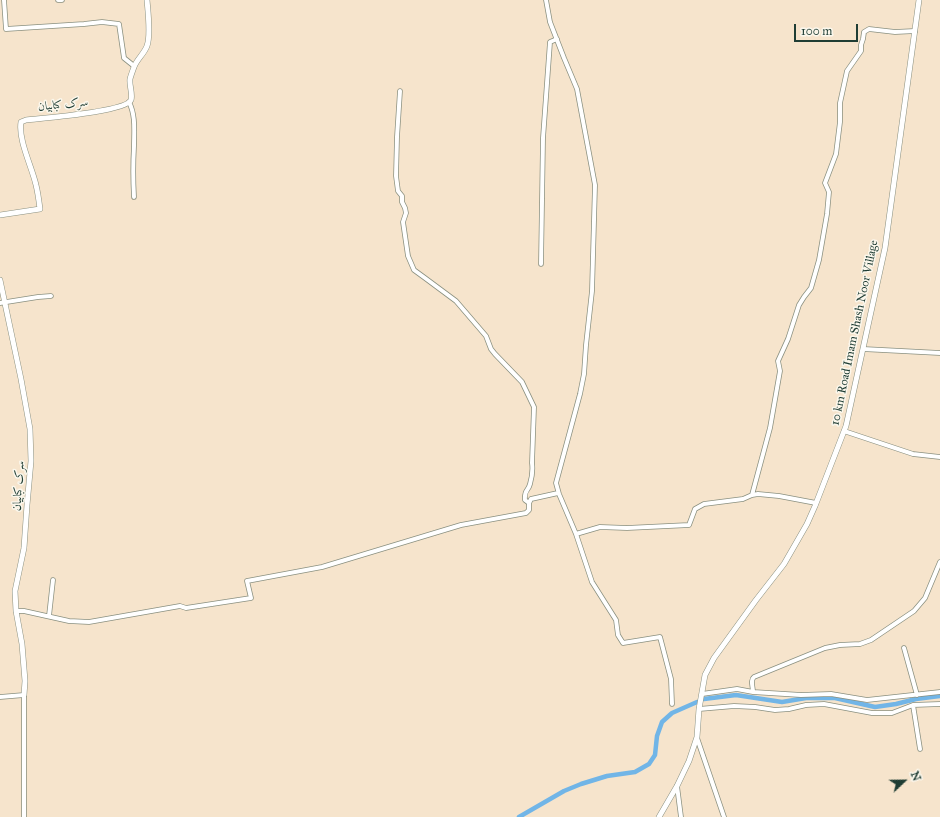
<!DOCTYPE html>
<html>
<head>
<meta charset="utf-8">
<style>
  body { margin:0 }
  #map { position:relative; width:940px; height:817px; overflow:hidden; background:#f6e4cc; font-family:"IM FELL Great Primer",serif }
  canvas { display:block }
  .north { position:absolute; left:884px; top:761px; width:40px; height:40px; -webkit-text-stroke:3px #fbf7ec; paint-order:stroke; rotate:68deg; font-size:11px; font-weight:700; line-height:16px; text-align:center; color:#1f3d34 }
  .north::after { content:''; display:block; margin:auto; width:14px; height:18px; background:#1f3d34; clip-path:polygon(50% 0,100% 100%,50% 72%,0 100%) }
  .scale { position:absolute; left:794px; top:24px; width:64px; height:18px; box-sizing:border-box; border:2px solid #1f3d34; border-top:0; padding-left:5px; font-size:12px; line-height:14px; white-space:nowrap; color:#1f3d34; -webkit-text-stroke:3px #fbf7ec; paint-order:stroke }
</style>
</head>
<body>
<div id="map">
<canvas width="940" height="817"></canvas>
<div class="north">N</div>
<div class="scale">100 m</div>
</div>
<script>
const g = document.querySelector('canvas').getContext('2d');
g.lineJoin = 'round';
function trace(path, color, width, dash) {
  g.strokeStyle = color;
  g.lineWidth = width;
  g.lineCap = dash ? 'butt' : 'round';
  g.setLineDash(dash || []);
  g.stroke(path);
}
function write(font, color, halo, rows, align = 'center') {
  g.font = font + ' "IM FELL Great Primer",Amiri,serif';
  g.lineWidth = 3;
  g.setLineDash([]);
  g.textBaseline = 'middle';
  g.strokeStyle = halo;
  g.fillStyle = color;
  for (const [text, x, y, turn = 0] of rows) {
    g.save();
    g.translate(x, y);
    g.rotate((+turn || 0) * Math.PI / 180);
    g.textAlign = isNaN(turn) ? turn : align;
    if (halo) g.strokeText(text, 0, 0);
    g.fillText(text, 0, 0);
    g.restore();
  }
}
trace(new Path2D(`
  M704 699 736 695 782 702 806 698H835L875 707 896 704 916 699 940 696
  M519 817 564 791 581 784 607 776 635 772 649 764 655 755 657 736 662 722 672 713 697 702`), '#71b5e7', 4.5);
const minor = new Path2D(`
  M4 0 6 29 84 24 102 22 119 24 124 58 134 66
  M58 0H62
  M546 0 550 22 564 58 577 89 595 185 592 291 586 345 584 374 580 394 556 483 559 494 576 534 592 582 616 620 618 635 623 643 660 637 671 679 672 704
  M400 91 397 137 396 176 398 191 402 196V202L405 208 406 213 403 222 408 256 414 270 425 278 456 301 486 336 491 349 495 354 522 382 534 407 532 463C533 470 532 477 530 484 528 492 524 489 525 500L529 503
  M129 102C136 116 134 131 134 146 133 163 133 180 134 197
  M541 264 543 138 550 42 557 39
  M0 303 38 297 51 296
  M863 349 940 353
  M844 431 913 454 940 457
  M752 495 770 428 780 371 778 361 788 339 799 305 804 297 811 288 819 260 827 214 829 192 825 183 836 154 840 122V103L847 71 861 51V45L863 39 864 32 869 29 895 32 915 31
  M576 534 600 527 627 528 689 525 695 509 704 504 743 499 752 495 758 494 779 496 816 503
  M16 611H24L69 621 89 622 180 606 186 608 251 598 247 581 322 567 461 525 526 513 529 510V503L531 499 558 493
  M49 616 53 580
  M904 648 917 695
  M753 692C753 687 750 680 754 677L825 648 840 645 860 644 871 640 914 611 925 598 940 562
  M702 694 737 689 753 692 801 695 831 694 867 700 940 692
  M0 697 24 695V817
  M913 705 920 749
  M699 709 734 706 755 707 775 710 789 709 806 705 824 704 872 713H892L913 705 940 704
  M697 738 724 817
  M677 786 681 817`);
const tertiary = new Path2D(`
  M0 215 40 209C39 201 38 193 36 185 32 167 18 140 21 122L26 120C42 118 125 112 131 100 133 94 129 85 130 79 131 75 133 70 134 67 137 59 144 54 147 46 151 35 148 12 147 0
  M0 280 21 379 30 429 31 461 27 505 24 548 15 591 16 611 22 644 25 681 24 695
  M659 817 677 786 689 761 697 737 699 709 705 675 714 658 756 600 784 564 807 524 815 506 846 426 885 248 919 0`);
trace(minor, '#8a9080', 5.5);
trace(tertiary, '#8a9080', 6);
trace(minor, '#fff', 4);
trace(tertiary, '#fff', 5);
write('12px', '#1f3d34', '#fbf7ec', [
  ["سرک کبابیان",63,105,-6],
  ["10 km Road Imam Shash Noor Village",855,333,-78],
  ["سرک کبابیان",19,486,-86]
]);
</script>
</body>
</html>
